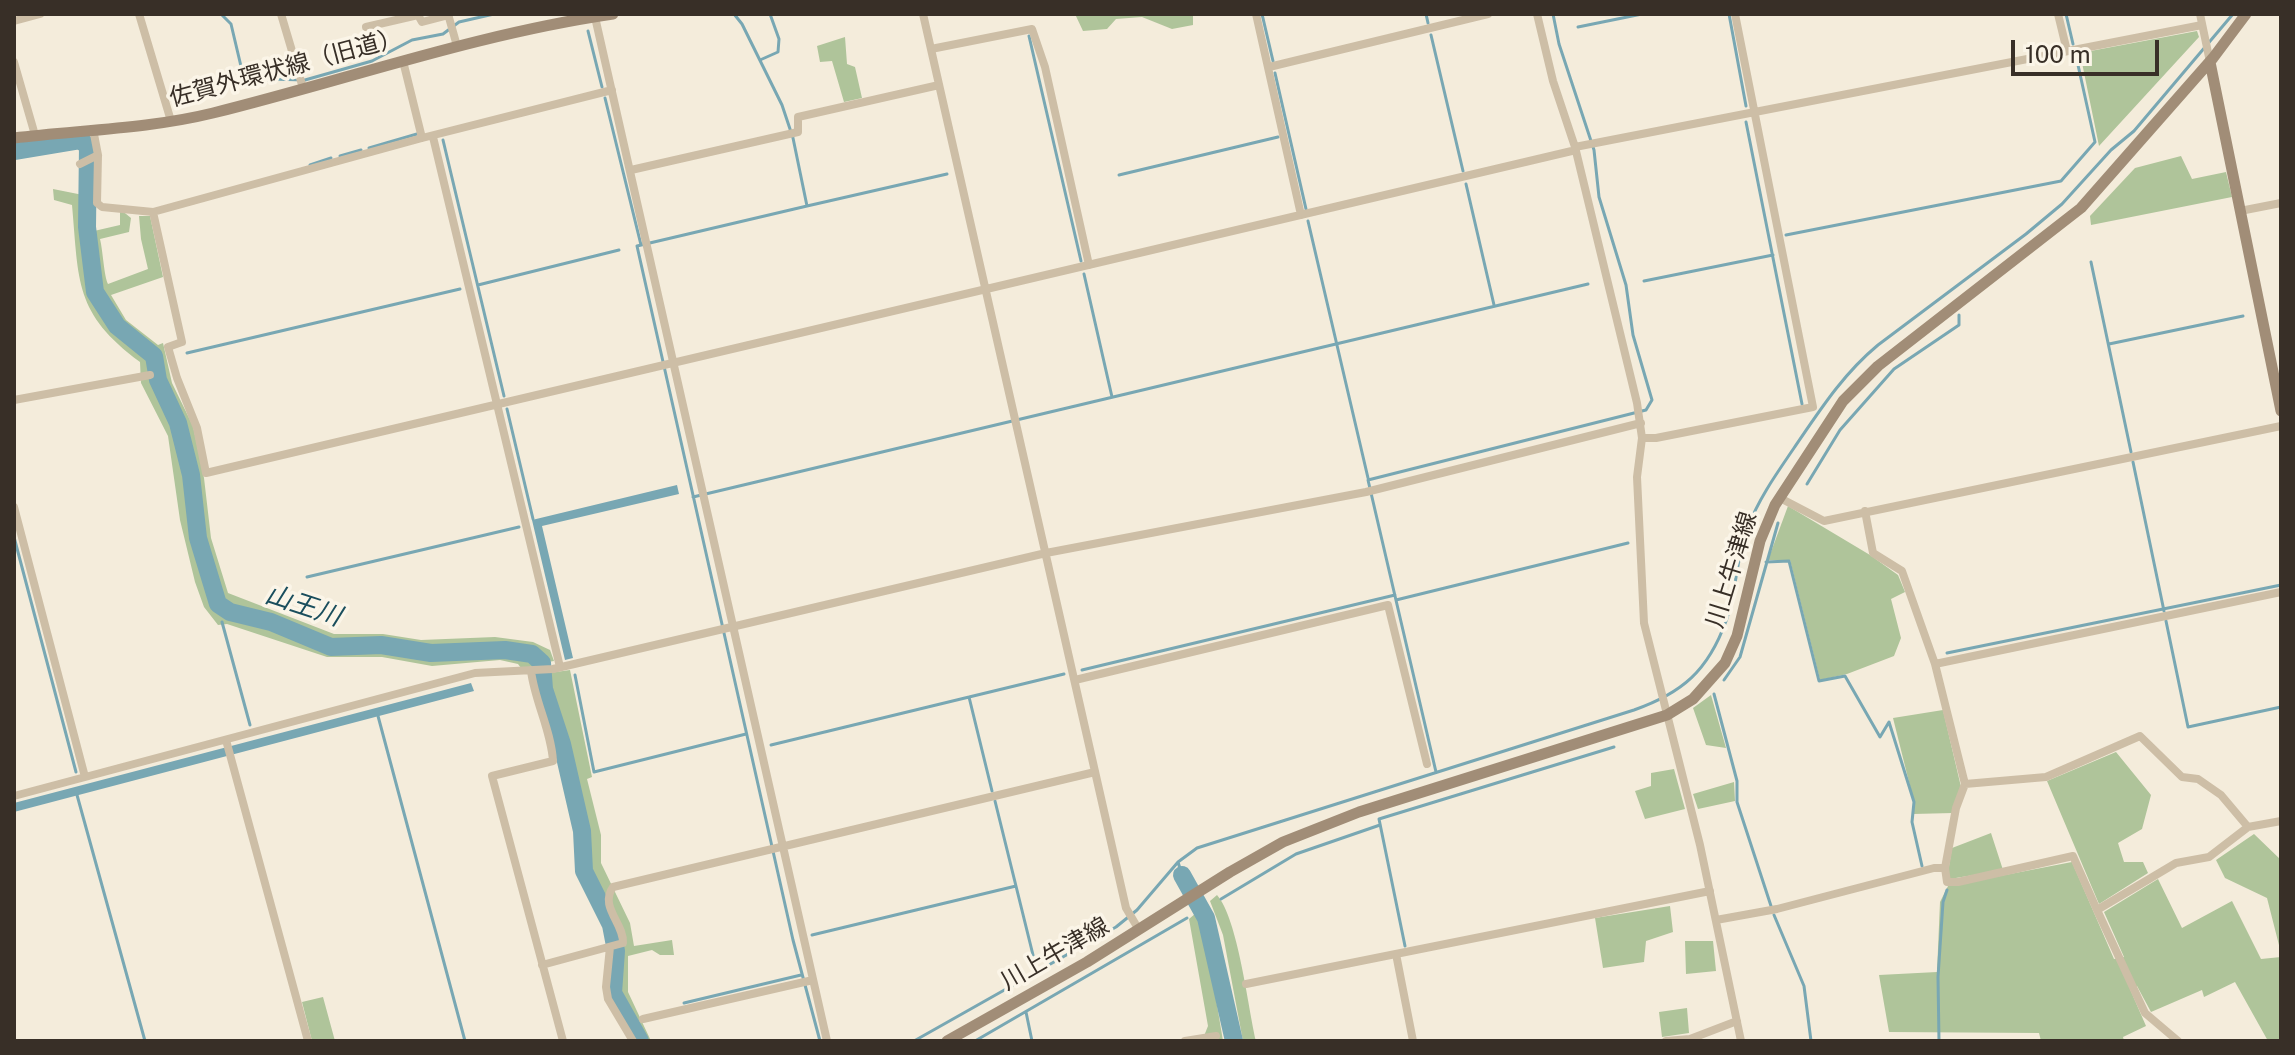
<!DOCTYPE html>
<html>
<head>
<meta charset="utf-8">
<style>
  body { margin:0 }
  #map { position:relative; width:2295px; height:1055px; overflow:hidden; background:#f4ecdb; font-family:"Public Sans",sans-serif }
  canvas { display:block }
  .frame { position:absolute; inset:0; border:16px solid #382f27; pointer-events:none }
  .scale { position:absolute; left:2011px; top:40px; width:148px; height:36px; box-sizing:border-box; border:4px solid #382f27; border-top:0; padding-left:10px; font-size:24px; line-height:28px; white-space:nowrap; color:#382f27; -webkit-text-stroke:6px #fbf5e8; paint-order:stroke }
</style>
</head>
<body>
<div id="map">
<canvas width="2295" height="1055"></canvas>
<div class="frame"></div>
<div class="scale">100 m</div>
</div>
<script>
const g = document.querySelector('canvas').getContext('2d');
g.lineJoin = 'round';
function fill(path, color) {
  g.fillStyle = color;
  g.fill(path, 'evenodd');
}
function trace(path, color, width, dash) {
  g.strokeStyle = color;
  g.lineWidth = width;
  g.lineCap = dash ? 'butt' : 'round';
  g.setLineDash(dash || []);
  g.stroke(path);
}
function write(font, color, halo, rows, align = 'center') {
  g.font = font + ' "Public Sans","Noto Sans JP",sans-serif';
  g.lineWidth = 7;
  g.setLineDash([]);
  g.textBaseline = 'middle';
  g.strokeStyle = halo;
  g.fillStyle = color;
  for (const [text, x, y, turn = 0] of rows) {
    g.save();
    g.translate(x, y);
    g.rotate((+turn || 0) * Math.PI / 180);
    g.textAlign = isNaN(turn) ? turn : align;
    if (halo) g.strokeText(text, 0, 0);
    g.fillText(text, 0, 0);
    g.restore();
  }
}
fill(new Path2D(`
  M1075 14H1193V25L1172 29 1142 17 1116 19 1107 29 1083 31Z
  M2197 31 2199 37 2099 146 2080 53Z
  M845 37 847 64 855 67 862 98 844 102 832 61 820 62 817 46Z
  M2181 156 2192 179 2226 172 2232 197 2091 225 2090 216 2135 168Z
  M53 189 83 195 85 266 91 290 110 324 149 356 157 390 174 425 186 469 193 534 214 603 223 612 268 624 330 649H377L430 657 506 652 529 658 537 666 521 668 518 664 500 660 432 666 382 657H327L227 624 218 625 204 607 195 582 180 520 168 436 141 383 140 362C74 313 79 282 72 205L54 200Z
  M120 209 131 218 129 232 100 239C103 251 104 276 108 284L148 269 141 239 139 216H150L163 277 111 295 126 320 158 345 163 343 172 383 193 426 204 478 211 538 228 593 334 634H383L421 640 495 637 533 642 550 650 554 661 548 662 533 650 499 644 432 649 384 641 334 643 273 618 231 606 220 598 202 538 195 471 185 427 163 381 157 356 121 326 99 290 94 231 120 225Z
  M1788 506 1870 555 1898 575 1905 592 1891 599 1901 638 1894 656 1847 674 1820 680 1790 560H1768Z
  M570 670 592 777 587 779 601 835V863L630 923 634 946 672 940 674 955H660L652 950 628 956V992L651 1041H643L616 993 619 936 587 868 585 831 566 740 549 688V673Z
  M1711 695 1726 748 1706 745 1693 708Z
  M1943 710 1961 787 1953 813 1913 814 1914 802 1893 718Z
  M2116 752 2151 795 2142 829 2118 843 2124 862H2143L2148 873 2099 904 2047 781Z
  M1674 769 1685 809 1645 819 1635 791 1651 786V773Z
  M1734 782 1735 801 1698 809 1693 794Z
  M1991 833 2003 870 1950 879 1948 872 1952 848Z
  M2254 834 2281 860V953L2267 898 2225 878 2216 860Z
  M2072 862 2114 959 2124 957 2104 912 2158 879 2182 928 2232 901 2261 959 2281 957V1041H2268L2235 982 2204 997 2202 990 2151 1012 2137 986 2130 989 2146 1026 2123 1037 2124 1041H2041L2039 1033 1889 1032 1879 975 1937 972 1940 902 1948 886Z
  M1217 895C1238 919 1248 1007 1256 1041H1243L1223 935 1210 901Z
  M1670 906 1673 932 1646 941 1644 962 1603 968 1595 918Z
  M1196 913 1205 933 1223 1041H1202L1208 1026 1189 919Z
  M1685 941H1713L1716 971 1686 974Z
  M323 997 335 1041H312L302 1002Z
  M1687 1008 1689 1033 1662 1037 1659 1012Z`), '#afc49a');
fill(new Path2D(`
  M677 485 679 494 542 526 573 658 565 660 532 520Z
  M471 683 474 691 14 812V803Z`), '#78a7b3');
trace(new Path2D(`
  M221 14 231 24 244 79 253 85 270 79 305 80 372 61 412 40 443 34 459 22 494 14
  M734 14 742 24 782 105 793 138 807 206 637 246 793 940 820 1041
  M1262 14 1273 61
  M1426 14 1428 23
  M1729 14 1746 106
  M2066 14 2073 44
  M1578 27 1642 14
  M588 31 602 87
  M1431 35 1463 171
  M1029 36 1081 261
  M760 60 778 52 779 39 770 14
  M1275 73 1306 209
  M605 98 641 245
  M1746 122 1802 404
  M443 140 504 396
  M369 148 417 134
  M340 156 361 150
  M310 165 331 158
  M1119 175 1278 137
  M1466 184 1494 305
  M807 206 947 174
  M1308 221 1368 478
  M1786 235 2061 181 2095 142 2076 56
  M2091 262 2131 452
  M1084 274 1112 397
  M1644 281 1773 255
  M478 285 619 250
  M2109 344 2243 316
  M187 353 460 289
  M507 409 533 519
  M2133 462 2164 611
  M1807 484 1840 430 1894 369 1959 325V315
  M693 497 1588 284
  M14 537 76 772
  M1766 562 1789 561 1819 681 1845 676 1880 737 1889 722 1914 802 1912 822 1922 866
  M307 577 519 527
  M1396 600 1628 543
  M2166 621 2188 727 2281 707
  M222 622 250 725
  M1947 653 2281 585
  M1082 670 1395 595
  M575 675 594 772 746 734
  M1724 680 1740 657 1778 523
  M1714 694 1737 781V802L1771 906
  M969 697 992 791
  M378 716 465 1041
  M771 745 1064 674
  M1436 772 1368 480 1646 410 1652 400 1633 335 1626 285 1599 197 1594 150 1559 44 1553 14
  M77 795 145 1041
  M995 801 1033 955
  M1182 875 1178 862 1197 848 1634 710C1682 693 1708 671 1726 621 1737 591 1736 556 1748 527 1759 498 1777 473 1794 448 1820 410 1843 374 1878 345L2026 234 2062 204 2111 150 2134 131 2233 14
  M1221 899 1296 854 1380 825
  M1774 915 1804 986 1811 1041
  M812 935 1016 886
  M1405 946 1379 819 1614 747
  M684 1003 801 975
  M1026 1012 1032 1041
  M914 1041 1116 927 1137 910 1178 862
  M975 1041 1187 918
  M1939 1041 1938 977 1943 902 1947 890`), '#78a7b3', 3);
trace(new Path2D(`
  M14 151 80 140 88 146 87 227 95 292 117 326 154 356 158 380 178 423 191 475 198 538 218 604 230 612 271 622 331 647 381 645 431 653 505 650 532 654 542 663 544 689 562 744 582 831 584 871 611 925 616 951 613 993 640 1041
  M1182 875 1206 918 1234 1041`), '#78a7b3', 18);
trace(new Path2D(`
  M139 14 171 121
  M281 14 303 88
  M448 14 457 46
  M923 14 1126 908 1139 930
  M1256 14 1301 215
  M1537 14 1553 81 1575 147 1637 403 1642 438 1637 477 1644 623 1700 845 1741 1041
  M2058 14 2067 51
  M2200 14 2210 62
  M595 17 827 1041
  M14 21 40 14
  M366 27 418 15 422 22 449 15
  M931 49 1032 29 1045 67 1089 265
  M403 61 422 138
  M14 62 35 135
  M1269 67 1488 14
  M93 129 98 155 97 203 102 207 153 212 422 138 612 90
  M433 137 560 667
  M1575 147 2202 25
  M80 164 98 155
  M631 170 798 132V117L939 85
  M2240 211 2281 203
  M153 212 182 342 168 347 177 378 197 428 206 473 1576 150
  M14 400 150 375
  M1642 438H1656L1813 407 1735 14
  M1780 498 1824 521 2281 426
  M14 507 85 777
  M1865 511 1873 553 1902 571 1935 664 2281 592
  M1935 664 1965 784 2046 777 2140 736 2182 777 2198 779 2221 795 2248 827
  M531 671C535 702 551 730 553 761L492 776 563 1041
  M1075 680 1388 605 1427 764
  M226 740 308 1041
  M14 796 475 673 553 669 1046 553 1366 492 1641 423
  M1945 868 1956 808 1965 784
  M1716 920 1777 909 1934 868H1945L1947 882H1958L2073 856 2097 910
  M610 947 606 987 608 999 633 1041
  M1396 954 1413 1041
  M542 965 623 943C624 923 599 907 613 887L1095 772
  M1246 984 1710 891
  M643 1019 813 980
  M1185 1041 1216 1036
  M1666 1041 1690 1039 1737 1021
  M2178 1041 2145 1013 2097 910 2176 863 2209 857 2248 827 2281 821`), '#cdbea6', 8);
trace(new Path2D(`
  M2210 62 2281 411
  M14 138C80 130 148 129 213 113 346 80 476 34 613 14
  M947 1041 1087 962 1230 872 1283 842 1359 812 1667 715 1693 699 1725 663 1737 636 1760 541 1775 505 1843 401 1878 366 2081 208 2213 58 2246 14`), '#a18d77', 11);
write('24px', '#382f27', '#fbf5e8', [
  ["佐賀外環状線（旧道）",286,68,-15],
  ["川上牛津線",1732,570,-73],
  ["川上牛津線",1055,954,-30]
]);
write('italic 26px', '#1a4e5d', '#fbf5e8', [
  ["山王川",303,606,18]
]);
</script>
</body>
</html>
